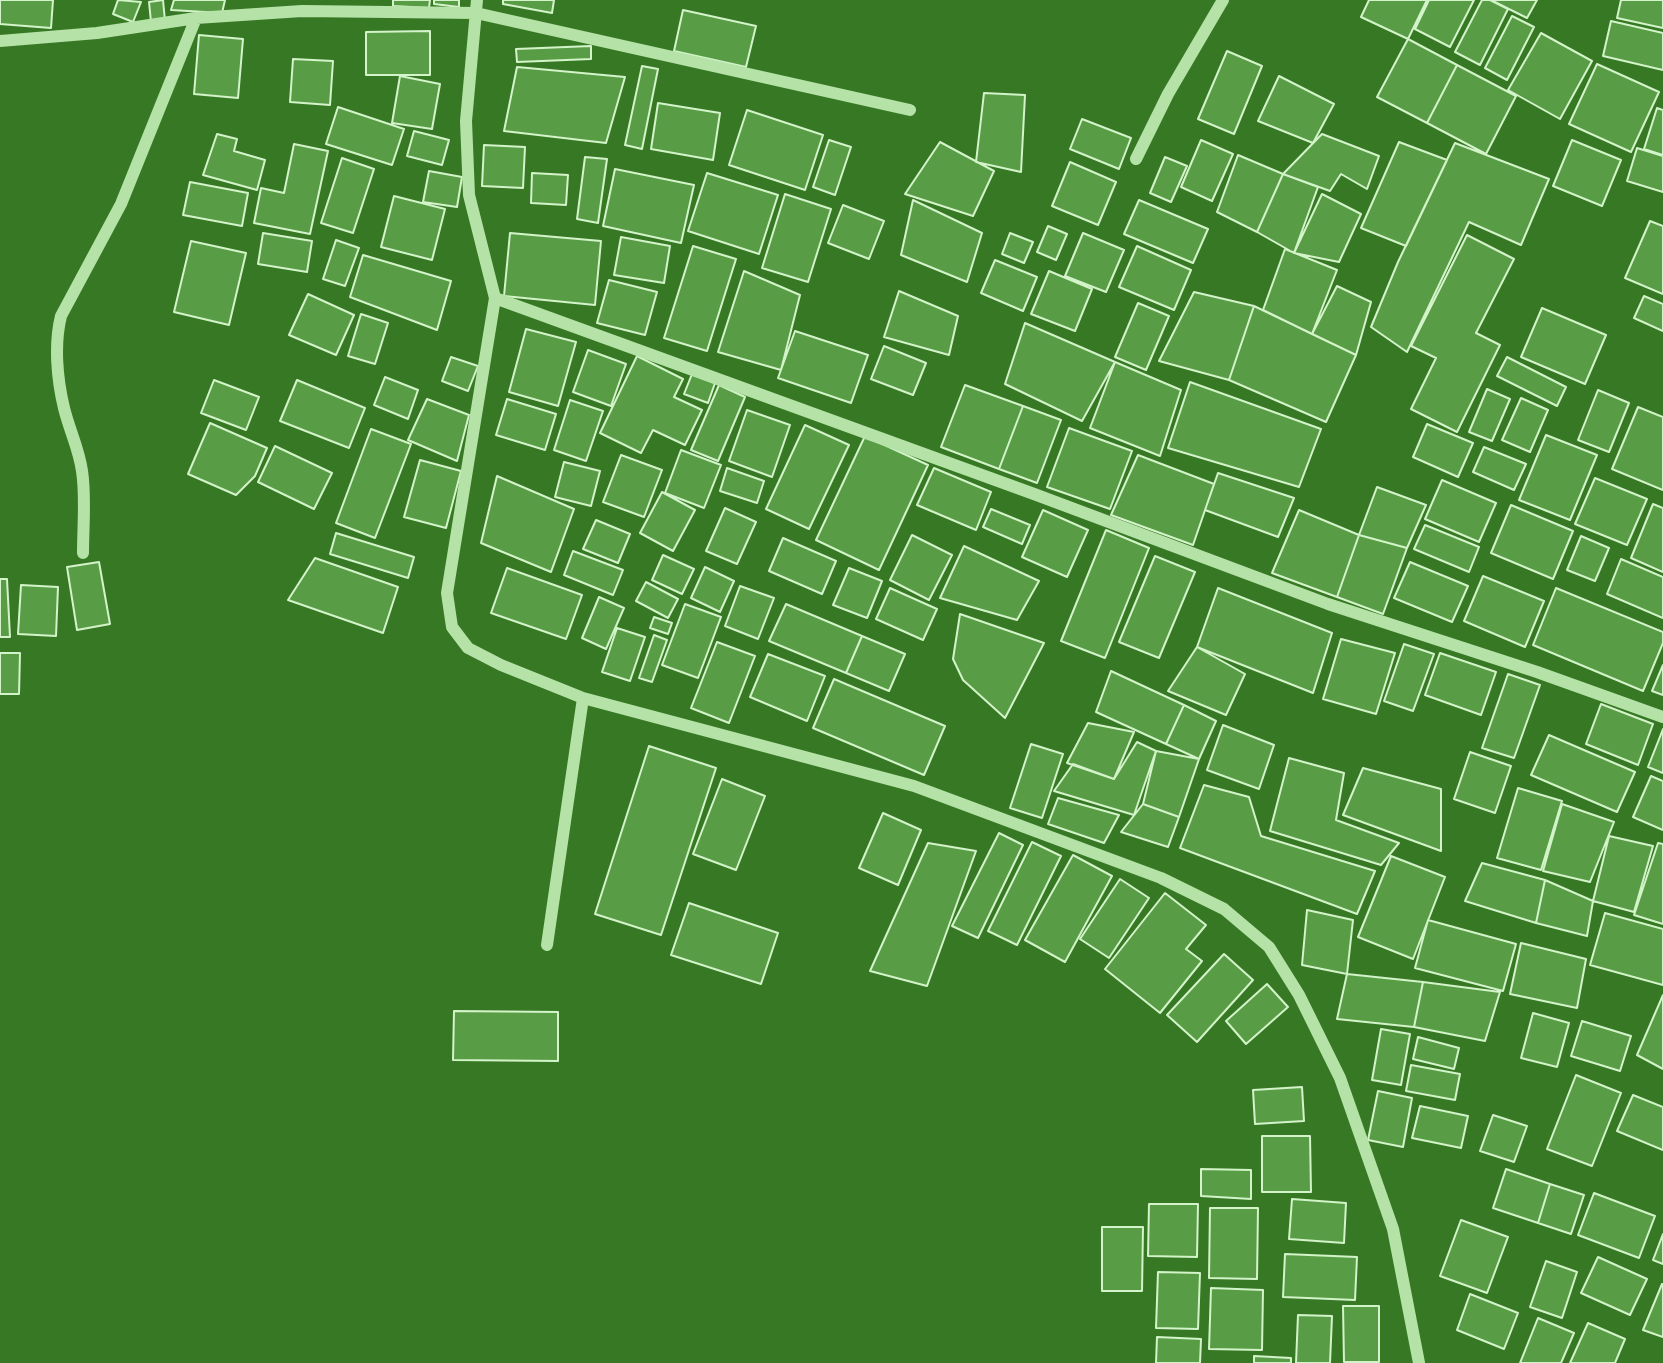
<!DOCTYPE html>
<html>
<head>
<meta charset="utf-8">
<style>
  body { margin:0 }
  canvas { display:block; background:#377825 }
</style>
</head>
<body>
<canvas width="1663" height="1363"></canvas>
<script>
const g = document.querySelector('canvas').getContext('2d');
g.lineJoin = 'round';
function fill(path, color) {
  g.fillStyle = color;
  g.fill(path, 'evenodd');
}
function trace(path, color, width, dash) {
  g.strokeStyle = color;
  g.lineWidth = width;
  g.lineCap = dash ? 'butt' : 'round';
  g.setLineDash(dash || []);
  g.stroke(path);
}
const building = new Path2D(`
  M0 0H53L51 28 0 24Z
  M118 0 141 2 133 22 113 14Z
  M163 0 165 21 151 22 149 2Z
  M174 0H225L222 13 171 10Z
  M393 0H430L429 8 393 6Z
  M434 0H459V7L434 4Z
  M503 0H554L552 13 503 4Z
  M1369 0H1427L1408 39 1361 17Z
  M1429 0H1474L1450 47 1415 29Z
  M1482 0H1490L1508 9 1480 65 1455 52Z
  M1491 0H1537L1527 18Z
  M1621 0H1663V28L1617 18Z
  M683 10 756 26 746 67 674 51Z
  M1512 16 1534 27 1507 80 1485 68Z
  M1611 21 1663 33V70L1603 56Z
  M430 31V75H366V32Z
  M1541 33 1592 61 1560 119 1508 90Z
  M199 35 243 39 238 98 194 94Z
  M1408 39 1457 65 1427 123 1377 97Z
  M591 46V59L517 62 516 49Z
  M1227 51 1262 66 1234 134 1198 119Z
  M293 59 333 61 330 105 290 102Z
  M1597 64 1659 92 1631 152 1569 124Z
  M1457 65 1516 96 1486 154 1427 123Z
  M642 66 658 69 642 149 625 145Z
  M517 67 625 77 606 143 504 131Z
  M400 76 440 84 432 129 392 123Z
  M1279 76 1334 104 1313 143 1258 121Z
  M984 93 1025 95 1021 172 976 162Z
  M658 103 720 113 713 160 651 149Z
  M338 107 404 129 392 165 326 144Z
  M1657 108 1663 110V155L1644 149Z
  M747 110 823 135 805 190 729 165Z
  M1082 119 1131 138 1119 169 1070 149Z
  M414 131 449 140 442 165 407 156Z
  M217 134 237 139 234 151 265 160 257 190 203 175Z
  M1322 134 1379 156 1367 189 1341 174 1330 191 1283 174Z
  M829 140 851 147 835 195 813 187Z
  M1201 140 1233 154 1212 201 1181 187Z
  M1572 140 1621 160 1602 206 1553 186Z
  M940 142 994 171 973 216 905 194Z
  M1399 142 1447 160 1406 246 1361 228Z
  M1455 143 1549 179 1521 245 1469 222 1407 352 1371 327 1398 262Z
  M294 144 328 151 310 234 254 223 261 188 284 193Z
  M484 145 525 147 523 188 482 186Z
  M1637 148 1663 156V192L1627 181Z
  M1238 155 1283 174 1257 232 1217 212Z
  M585 157 607 159 598 223 577 219Z
  M1165 157 1187 166 1171 202 1150 193Z
  M342 158 374 169 353 233 321 223Z
  M1070 162 1116 182 1098 225 1052 206Z
  M615 169 694 185 681 243 603 226Z
  M429 171 462 177 457 207 423 202Z
  M532 173 568 175 566 205 531 203Z
  M707 173 778 195 759 254 688 231Z
  M1283 174 1318 187 1294 253 1257 232Z
  M190 182 248 193 242 226 183 215Z
  M785 194 831 209 808 282 762 268Z
  M1322 194 1361 214 1339 262 1294 253Z
  M394 196 445 209 432 260 381 247Z
  M913 200 982 233 967 282 901 255Z
  M1139 200 1208 229 1193 263 1124 234Z
  M843 205 884 221 869 259 828 243Z
  M1650 221 1663 226V294L1625 278Z
  M1048 226 1067 234 1056 260 1037 252Z
  M263 233 312 241 307 272 258 264Z
  M510 233 601 241 595 305 504 296Z
  M1010 233 1033 242 1024 263 1002 254Z
  M1083 233 1124 250 1106 292 1065 276Z
  M1467 235 1514 259 1476 333 1500 345 1457 432 1411 409 1436 358 1411 346Z
  M621 237 670 246 664 283 614 275Z
  M336 240 359 248 345 286 323 279Z
  M191 241 246 253 229 325 174 312Z
  M693 246 736 259 707 351 664 338Z
  M1137 246 1191 270 1174 310 1119 287Z
  M1285 249 1337 270 1312 334 1263 310Z
  M363 255 451 281 437 330 350 297Z
  M995 260 1037 277 1023 311 981 293Z
  M744 271 800 295 781 370 718 352Z
  M1049 271 1092 289 1075 331 1031 314Z
  M609 280 657 292 645 335 597 323Z
  M1337 286 1371 302 1356 355 1312 334Z
  M899 291 958 316 949 355 884 337Z
  M1194 292 1254 306 1229 380 1159 361Z
  M308 294 354 315 336 355 289 335Z
  M1644 296 1663 304V331L1634 318Z
  M1138 303 1169 316 1146 370 1115 357Z
  M1254 306 1356 355 1326 422 1229 380Z
  M1542 308 1606 335 1585 384 1521 357Z
  M361 314 388 323 375 364 348 356Z
  M1025 323 1115 362 1082 421 1005 384Z
  M526 329 576 342 558 406 509 392Z
  M795 331 868 355 851 403 778 378Z
  M884 346 926 363 913 395 871 379Z
  M588 350 626 364 611 406 573 392Z
  M637 356 683 379 674 397 702 410 685 445 653 430 641 453 600 433Z
  M451 357 478 366 468 391 442 381Z
  M1507 357 1566 387 1557 406 1497 376Z
  M1115 362 1181 390 1160 456 1090 428Z
  M692 374 715 383 708 403 684 394Z
  M385 377 418 390 408 419 374 405Z
  M214 380 259 397 246 430 201 413Z
  M297 380 365 408 349 448 280 421Z
  M1190 382 1321 429 1299 487 1168 448Z
  M719 385 745 397 718 461 691 450Z
  M965 385 1023 406 999 469 941 447Z
  M1487 389 1510 399 1492 441 1469 432Z
  M1598 390 1629 403 1609 452 1578 440Z
  M1521 398 1548 410 1530 452 1502 440Z
  M427 399 469 415 457 461 408 440Z
  M507 399 556 414 545 450 496 435Z
  M570 400 603 411 586 461 554 450Z
  M1023 406 1061 420 1037 483 999 469Z
  M1638 407 1663 417V490L1612 469Z
  M747 410 790 425 772 477 729 461Z
  M210 423 267 448 255 476 236 495 188 474Z
  M1427 424 1473 443 1458 477 1413 457Z
  M805 425 849 445 809 529 766 509Z
  M1069 428 1132 451 1110 509 1047 487Z
  M371 429 411 444 375 538 336 523Z
  M1546 435 1597 455 1570 520 1519 500Z
  M865 436 928 465 879 570 816 540Z
  M275 446 332 473 314 509 258 482Z
  M1484 447 1526 464 1514 490 1473 472Z
  M681 450 721 465 704 508 665 493Z
  M621 455 662 470 644 517 603 502Z
  M1138 455 1214 484 1193 545 1111 515Z
  M420 460 461 471 446 528 404 517Z
  M564 462 600 471 591 506 555 497Z
  M727 468 764 481 757 503 720 491Z
  M934 468 991 492 976 530 917 505Z
  M1218 473 1294 498 1278 537 1205 510Z
  M497 476 574 509 551 572 481 543Z
  M1595 478 1647 499 1627 545 1575 524Z
  M1442 480 1496 503 1479 542 1425 519Z
  M1377 487 1426 505 1407 548 1359 535Z
  M662 492 695 510 673 551 640 533Z
  M1653 504 1663 508V572L1631 558Z
  M1511 505 1573 531 1553 579 1491 553Z
  M725 508 756 522 737 564 706 551Z
  M991 509 1030 525 1022 544 983 527Z
  M1043 510 1088 530 1067 577 1022 557Z
  M1299 510 1359 535 1337 597 1272 573Z
  M596 520 630 534 618 563 583 549Z
  M1425 525 1479 547 1469 572 1414 549Z
  M1106 530 1149 548 1105 658 1061 641Z
  M336 533 414 557 408 578 330 554Z
  M912 535 952 555 929 600 890 580Z
  M1359 535 1407 548 1383 614 1337 597Z
  M1581 536 1609 548 1595 581 1567 570Z
  M783 538 836 561 822 594 769 571Z
  M964 546 1039 581 1017 620 940 598Z
  M573 551 623 570 613 595 564 575Z
  M663 555 694 569 682 594 652 580Z
  M1155 556 1195 572 1159 658 1119 642Z
  M315 558 398 587 383 633 288 600Z
  M1621 559 1663 577V618L1607 594Z
  M99 562 110 624 77 630 67 567Z
  M1410 562 1468 586 1452 622 1394 598Z
  M705 567 734 581 720 612 691 598Z
  M507 568 582 595 566 639 491 613Z
  M849 568 882 581 867 618 833 605Z
  M1483 576 1544 601 1525 647 1464 621Z
  M0 579H7L10 637H0Z
  M646 582 678 599 668 618 636 601Z
  M21 585 58 587 56 636 18 634Z
  M740 586 774 598 758 639 725 626Z
  M890 588 937 609 923 640 876 619Z
  M1218 588 1332 633 1313 693 1197 647Z
  M1556 588 1663 632V643L1643 691 1533 645Z
  M599 597 624 608 606 649 582 638Z
  M685 604 721 617 698 678 662 665Z
  M786 604 862 636 846 673 769 641Z
  M960 614 1044 643 1005 718 963 680 953 659Z
  M654 617 672 623 668 634 650 628Z
  M617 628 645 637 630 681 602 672Z
  M654 635 667 640 652 682 639 678Z
  M862 636 905 654 889 691 846 673Z
  M1341 639 1395 653 1376 714 1323 699Z
  M717 642 755 656 729 723 691 708Z
  M1404 644 1434 654 1413 711 1384 701Z
  M1197 647 1245 674 1226 715 1168 691Z
  M0 653H20L19 694H0Z
  M1440 653 1496 672 1481 715 1425 695Z
  M768 654 825 676 807 721 750 697Z
  M1663 665V695L1652 691Z
  M1111 671 1184 705 1166 744 1096 712Z
  M1508 674 1540 685 1514 758 1482 748Z
  M834 679 945 726 924 775 813 728Z
  M1601 704 1653 724 1638 765 1586 744Z
  M1184 705 1216 721 1199 759 1166 744Z
  M1088 723 1134 732 1114 779 1067 763Z
  M1223 725 1274 745 1259 789 1207 770Z
  M1663 729V773L1648 767Z
  M1549 735 1635 772 1617 812 1531 775Z
  M1137 742 1156 751 1134 815 1054 791 1073 764 1114 779Z
  M1031 744 1063 754 1042 818 1010 808Z
  M649 746 716 768 661 935 595 914Z
  M1156 751 1199 759 1179 817 1143 804Z
  M1470 752 1511 766 1495 813 1454 799Z
  M1289 758 1344 773 1336 820 1399 843 1381 865 1270 831Z
  M1363 768 1441 789V851L1343 815Z
  M1651 776 1663 781V830L1633 817Z
  M722 779 765 796 736 870 693 854Z
  M1204 785 1249 797 1261 836 1375 871 1357 914 1180 848Z
  M1518 788 1562 801 1541 870 1497 858Z
  M1058 798 1119 815 1104 843 1048 824Z
  M1143 804 1179 817 1168 847 1121 832Z
  M1562 804 1614 822 1590 882 1543 871Z
  M883 813 921 830 898 885 859 868Z
  M999 833 1023 845 978 938 952 926Z
  M1609 836 1653 846 1634 912 1593 901Z
  M1032 842 1061 856 1017 945 988 931Z
  M928 843 976 851 927 986 870 971Z
  M1658 843 1663 844V924L1634 915Z
  M1073 855 1112 876 1065 962 1025 940Z
  M1391 856 1445 877 1413 959 1358 937Z
  M1482 863 1545 880 1536 923 1465 901Z
  M1120 879 1149 898 1109 958 1080 939Z
  M1545 880 1593 901 1587 936 1536 923Z
  M1165 893 1206 925 1186 949 1202 961 1160 1013 1105 969Z
  M689 903 778 933 761 984 671 955Z
  M1307 910 1353 920 1347 974 1302 965Z
  M1605 913 1663 929V985L1590 965Z
  M1428 920 1516 944 1503 991 1415 968Z
  M1521 943 1586 959 1577 1008 1510 994Z
  M1224 954 1253 980 1197 1042 1167 1015Z
  M1347 974 1423 982 1414 1027 1337 1019Z
  M1423 982 1500 992 1485 1041 1414 1027Z
  M1267 984 1288 1007 1246 1044 1226 1021Z
  M1663 995V1069L1637 1055Z
  M454 1011 558 1012V1061L453 1060Z
  M1533 1013 1569 1023 1557 1067 1521 1058Z
  M1582 1021 1631 1036 1620 1071 1571 1056Z
  M1381 1029 1410 1034 1401 1085 1372 1080Z
  M1418 1037 1459 1048 1454 1069 1413 1059Z
  M1411 1065 1460 1074 1455 1100 1406 1091Z
  M1576 1075 1621 1093 1592 1166 1547 1149Z
  M1302 1087 1304 1121 1255 1124 1253 1090Z
  M1378 1091 1412 1098 1403 1147 1368 1140Z
  M1633 1095 1663 1107V1150L1617 1131Z
  M1420 1106 1468 1116 1461 1148 1412 1138Z
  M1493 1115 1527 1126 1514 1162 1480 1151Z
  M1262 1136H1310L1311 1192H1262Z
  M1201 1169 1251 1170V1199L1201 1196Z
  M1506 1169 1550 1184 1538 1223 1493 1208Z
  M1550 1184 1584 1195 1571 1234 1538 1223Z
  M1594 1193 1655 1216 1639 1258 1578 1235Z
  M1292 1199 1346 1203 1344 1243 1289 1239Z
  M1149 1204H1198L1197 1257 1148 1256Z
  M1210 1208H1258L1257 1279 1209 1278Z
  M1461 1220 1508 1237 1487 1293 1440 1276Z
  M1102 1227H1143L1142 1291H1102Z
  M1663 1234V1264L1653 1260Z
  M1285 1254 1357 1257 1355 1300 1283 1297Z
  M1598 1257 1647 1279 1630 1315 1581 1293Z
  M1546 1261 1577 1272 1562 1318 1530 1307Z
  M1158 1272 1200 1273 1198 1329 1156 1328Z
  M1662 1284H1663V1337L1643 1330Z
  M1211 1288 1263 1290 1262 1350 1209 1349Z
  M1470 1294 1518 1313 1504 1349 1457 1330Z
  M1343 1306H1379V1362H1344Z
  M1298 1315 1332 1316 1330 1363H1296Z
  M1538 1318 1574 1333 1561 1363H1520Z
  M1588 1323 1625 1339 1615 1363H1570Z
  M1157 1337 1201 1339 1200 1363H1156Z
  M1254 1356 1291 1358V1363H1254Z`);
fill(building, '#589d46');
trace(building, '#d3f3c9', 2);
trace(new Path2D(`
  M477 0 466 121 469 195 495 298 447 593 452 627 468 648 501 665 583 698 914 786 1161 878 1224 909 1269 947 1299 995 1340 1078 1393 1229 1419 1363
  M0 41 97 33 196 18 302 11 476 13 910 110
  M1136 159 1168 94 1223 0
  M495 298 1034 494 1328 604 1537 672 1663 717
  M83 553C83 526 86 497 82 471 79 449 69 429 64 408 57 379 54 344 61 316L121 204 196 18
  M547 945 583 698`), '#b5e3a7', 12);
</script>
</body>
</html>
